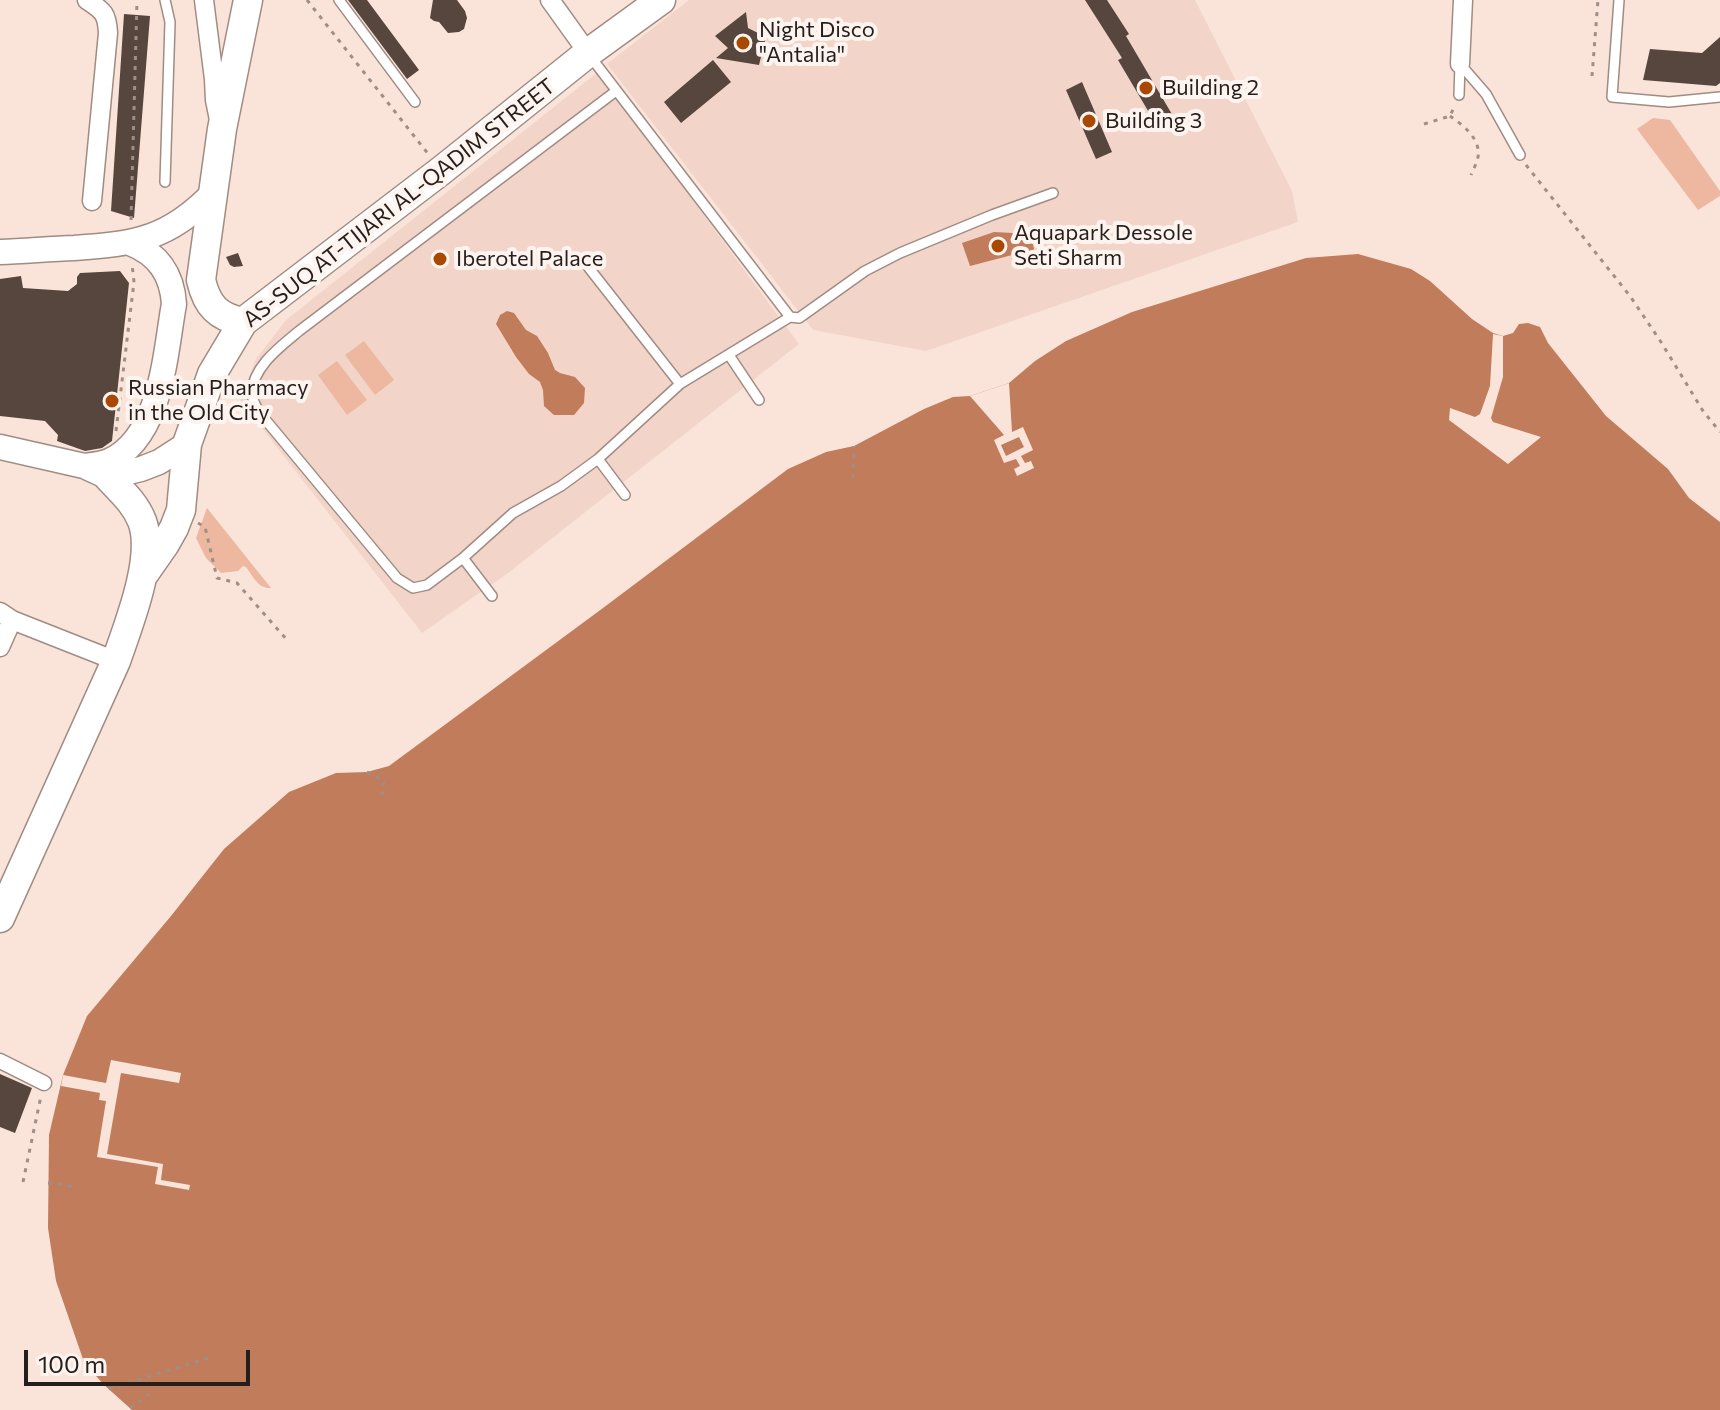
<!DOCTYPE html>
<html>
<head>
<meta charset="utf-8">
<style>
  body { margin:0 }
  #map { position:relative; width:1720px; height:1410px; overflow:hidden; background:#fae4da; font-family:Commissioner,sans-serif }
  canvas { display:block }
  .scale { position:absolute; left:24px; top:1350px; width:226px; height:36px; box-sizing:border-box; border:4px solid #261e1b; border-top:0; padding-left:10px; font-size:24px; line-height:28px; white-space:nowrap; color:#261e1b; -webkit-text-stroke:6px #fdf4f0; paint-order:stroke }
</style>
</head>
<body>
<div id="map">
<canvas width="1720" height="1410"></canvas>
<div class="scale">100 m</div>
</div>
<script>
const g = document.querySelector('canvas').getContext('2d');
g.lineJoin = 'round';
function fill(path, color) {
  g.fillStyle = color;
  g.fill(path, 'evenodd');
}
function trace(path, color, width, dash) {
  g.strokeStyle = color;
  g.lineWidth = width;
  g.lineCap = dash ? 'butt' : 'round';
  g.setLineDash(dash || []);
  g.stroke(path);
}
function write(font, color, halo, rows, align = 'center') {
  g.font = font + ' Commissioner,sans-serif';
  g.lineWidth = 8;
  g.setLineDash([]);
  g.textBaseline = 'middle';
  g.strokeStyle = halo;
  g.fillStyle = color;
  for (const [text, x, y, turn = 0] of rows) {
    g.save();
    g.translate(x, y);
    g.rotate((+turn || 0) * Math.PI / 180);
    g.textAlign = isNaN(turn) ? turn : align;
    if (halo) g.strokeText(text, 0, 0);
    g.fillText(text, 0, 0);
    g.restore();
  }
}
fill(new Path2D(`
  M689 0H1195L1292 191 1298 222 926 351 813 330 607 64Z
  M598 72 799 344 508 573 422 633 240 400 256 359 286 320Z`), '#f2d5c8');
fill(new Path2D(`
  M1653 118 1670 120 1720 191V196L1698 210 1637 129Z
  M364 341 394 380 375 395 345 355Z
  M337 361 367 400 347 415 318 375Z
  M207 508 271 588C258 589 253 576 246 567L243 566 238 571 221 573 206 558 196 538Z`), '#edb89f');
fill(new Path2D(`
  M994 232 1013 233 1032 240 1034 249 1025 260 1012 255 970 266 962 243Z
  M1358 254 1411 269 1430 281 1472 319 1493 333 1503 336 1513 333 1519 324 1528 323 1540 327 1548 343 1606 416 1668 469 1689 498 1720 522V1410H132L103 1384 84 1362 56 1281 48 1228 49 1135 63 1075 87 1016 171 916 224 849 289 792 336 773 367 772 389 766 603 608 788 469 826 452 854 446 924 409 953 397 970 396 1009 383 1035 361 1066 341 1132 312 1306 258Z
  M507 311 514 313 526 330 537 336 548 353 555 370 560 373 575 377 585 388 584 403 574 415H554L544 406 543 390 540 382 529 374 516 357 496 324 500 315Z`), '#c07c5b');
fill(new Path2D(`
  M1493 334 1503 336V377L1491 418 1493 422 1541 437 1508 464 1449 420 1450 408 1475 417 1480 414 1490 386Z
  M1009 383 1012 432 1023 427 1033 450 1021 456 1025 463 1031 461 1034 468 1017 476 1014 469 1020 466 1016 459 1004 463 994 440 1004 435 970 396ZM1019 437 1024 447 1006 456 1001 445Z
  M111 1060 181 1073 179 1083 121 1073 107 1154 163 1164 161 1180 190 1185 189 1190 155 1184 158 1167 97 1157 106 1101 99 1100 100 1093 61 1086 63 1075 106 1083Z`), '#fae4da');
fill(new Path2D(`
  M348 0H367L419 70 407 79Z
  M433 0H457L465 11 467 18 464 29 459 32 448 33 439 22 434 21 430 18Z
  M1085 0H1107L1129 34 1126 36 1173 116 1157 126 1118 60 1122 58Z
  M746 12 748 28 766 37 759 65 716 58 728 48 715 36Z
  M124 14 150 16 134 218 111 211Z
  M1720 37V83L1716 86 1643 80 1650 49 1702 53Z
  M713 60 731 82 681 123 664 102Z
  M1082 82 1112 152 1096 159 1066 90Z
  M238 253 243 266 234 267 230 265 226 257Z
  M120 271 129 283 112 441 102 448 85 451 57 441 58 435 45 421 0 416V279L21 276 23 288 68 291 77 284V277L80 273Z
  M0 1074 32 1088 15 1133 0 1127Z`), '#57463e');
const service = new Path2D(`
  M339 0 415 102
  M1619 0 1612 97 1669 102 1720 97
  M590 56 790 317
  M1460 64 1486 94 1520 155
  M616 91 299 331C281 346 252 367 252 394 252 400 256 406 259 412L397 578 413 588 427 585 463 558 513 513 561 486 598 459 680 384 790 317 799 318 865 271 900 253 992 215 1053 193
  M1459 95 1460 64
  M165 182 170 22 165 0
  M589 268 680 384
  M729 355 759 400
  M598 459 625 495
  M463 558 492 596`);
const pedestrian = new Path2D(`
  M0 1061 44 1083`);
const minor = new Path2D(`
  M87 0C103 11 107 13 108 33L92 201
  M204 0 214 79 215 100 219 120
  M550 0 588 53
  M1460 64 1463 0
  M0 612 12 620 116 661
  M0 647 12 620`);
const secondary = new Path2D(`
  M0 252C25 251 49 249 74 248 135 244 169 239 213 193
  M0 447 84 466 108 477 141 469 159 462 187 444
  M84 466C92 465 102 464 109 461 162 437 165 353 174 304 172 274 158 254 130 243`);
const primary = new Path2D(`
  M243 322C218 317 207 306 201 280L222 129 248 0
  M142 577 165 544 174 528 181 510 187 444 212 374 243 322 442 170 588 53 661 0
  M0 918 116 661C128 626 156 557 142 521 135 503 121 491 108 477`);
trace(service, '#a08c83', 12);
trace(pedestrian, '#a08c83', 17);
trace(minor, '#a08c83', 21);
trace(secondary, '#a08c83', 27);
trace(primary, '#a08c83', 31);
trace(new Path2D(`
  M307 0 429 155
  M1592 76 1598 0
  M1450 116C1463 125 1481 139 1478 157 1477 163 1473 170 1471 175
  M1424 124 1450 116 1455 105
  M1526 165 1630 296 1661 342 1703 411 1720 432
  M131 220 137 0
  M116 431 134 282 132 264
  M853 478 854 446
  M198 523 205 527 217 578 237 583 287 640
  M367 772 384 781 383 793 378 797
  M23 1182 41 1096
  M48 1183 78 1187
  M109 1389 208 1358
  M130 1408 149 1394`), '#9e8e87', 3, [4, 6]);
trace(service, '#fff', 9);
trace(pedestrian, '#fff', 14);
trace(minor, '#fff', 18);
trace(secondary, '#fff', 24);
trace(primary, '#fff', 28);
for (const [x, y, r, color] of [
  [743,43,8,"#a94803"],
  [1146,88,8,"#a94803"],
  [1089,121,8,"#a94803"],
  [998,246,8,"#a94803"],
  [440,259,8,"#a94803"],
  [112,401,8,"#a94803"]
]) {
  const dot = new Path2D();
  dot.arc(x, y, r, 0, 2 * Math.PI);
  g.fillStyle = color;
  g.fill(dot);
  trace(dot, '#fdf4f0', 3);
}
write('22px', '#261e1b', '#fdf4f0', [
  ["Night Disco",759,30],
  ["\"Antalia\"",759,55],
  ["Building 2",1162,88],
  ["Building 3",1105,121],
  ["Aquapark Dessole",1014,233],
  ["Seti Sharm",1014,258],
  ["Iberotel Palace",456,259],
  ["Russian Pharmacy",128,388],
  ["in the Old City",128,413]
], 'left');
write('22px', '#261e1b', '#fdf4f0', [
  ["AS-SUQ AT-TIJARI AL-QADIM STREET",399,203,-38]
]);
</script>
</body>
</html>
